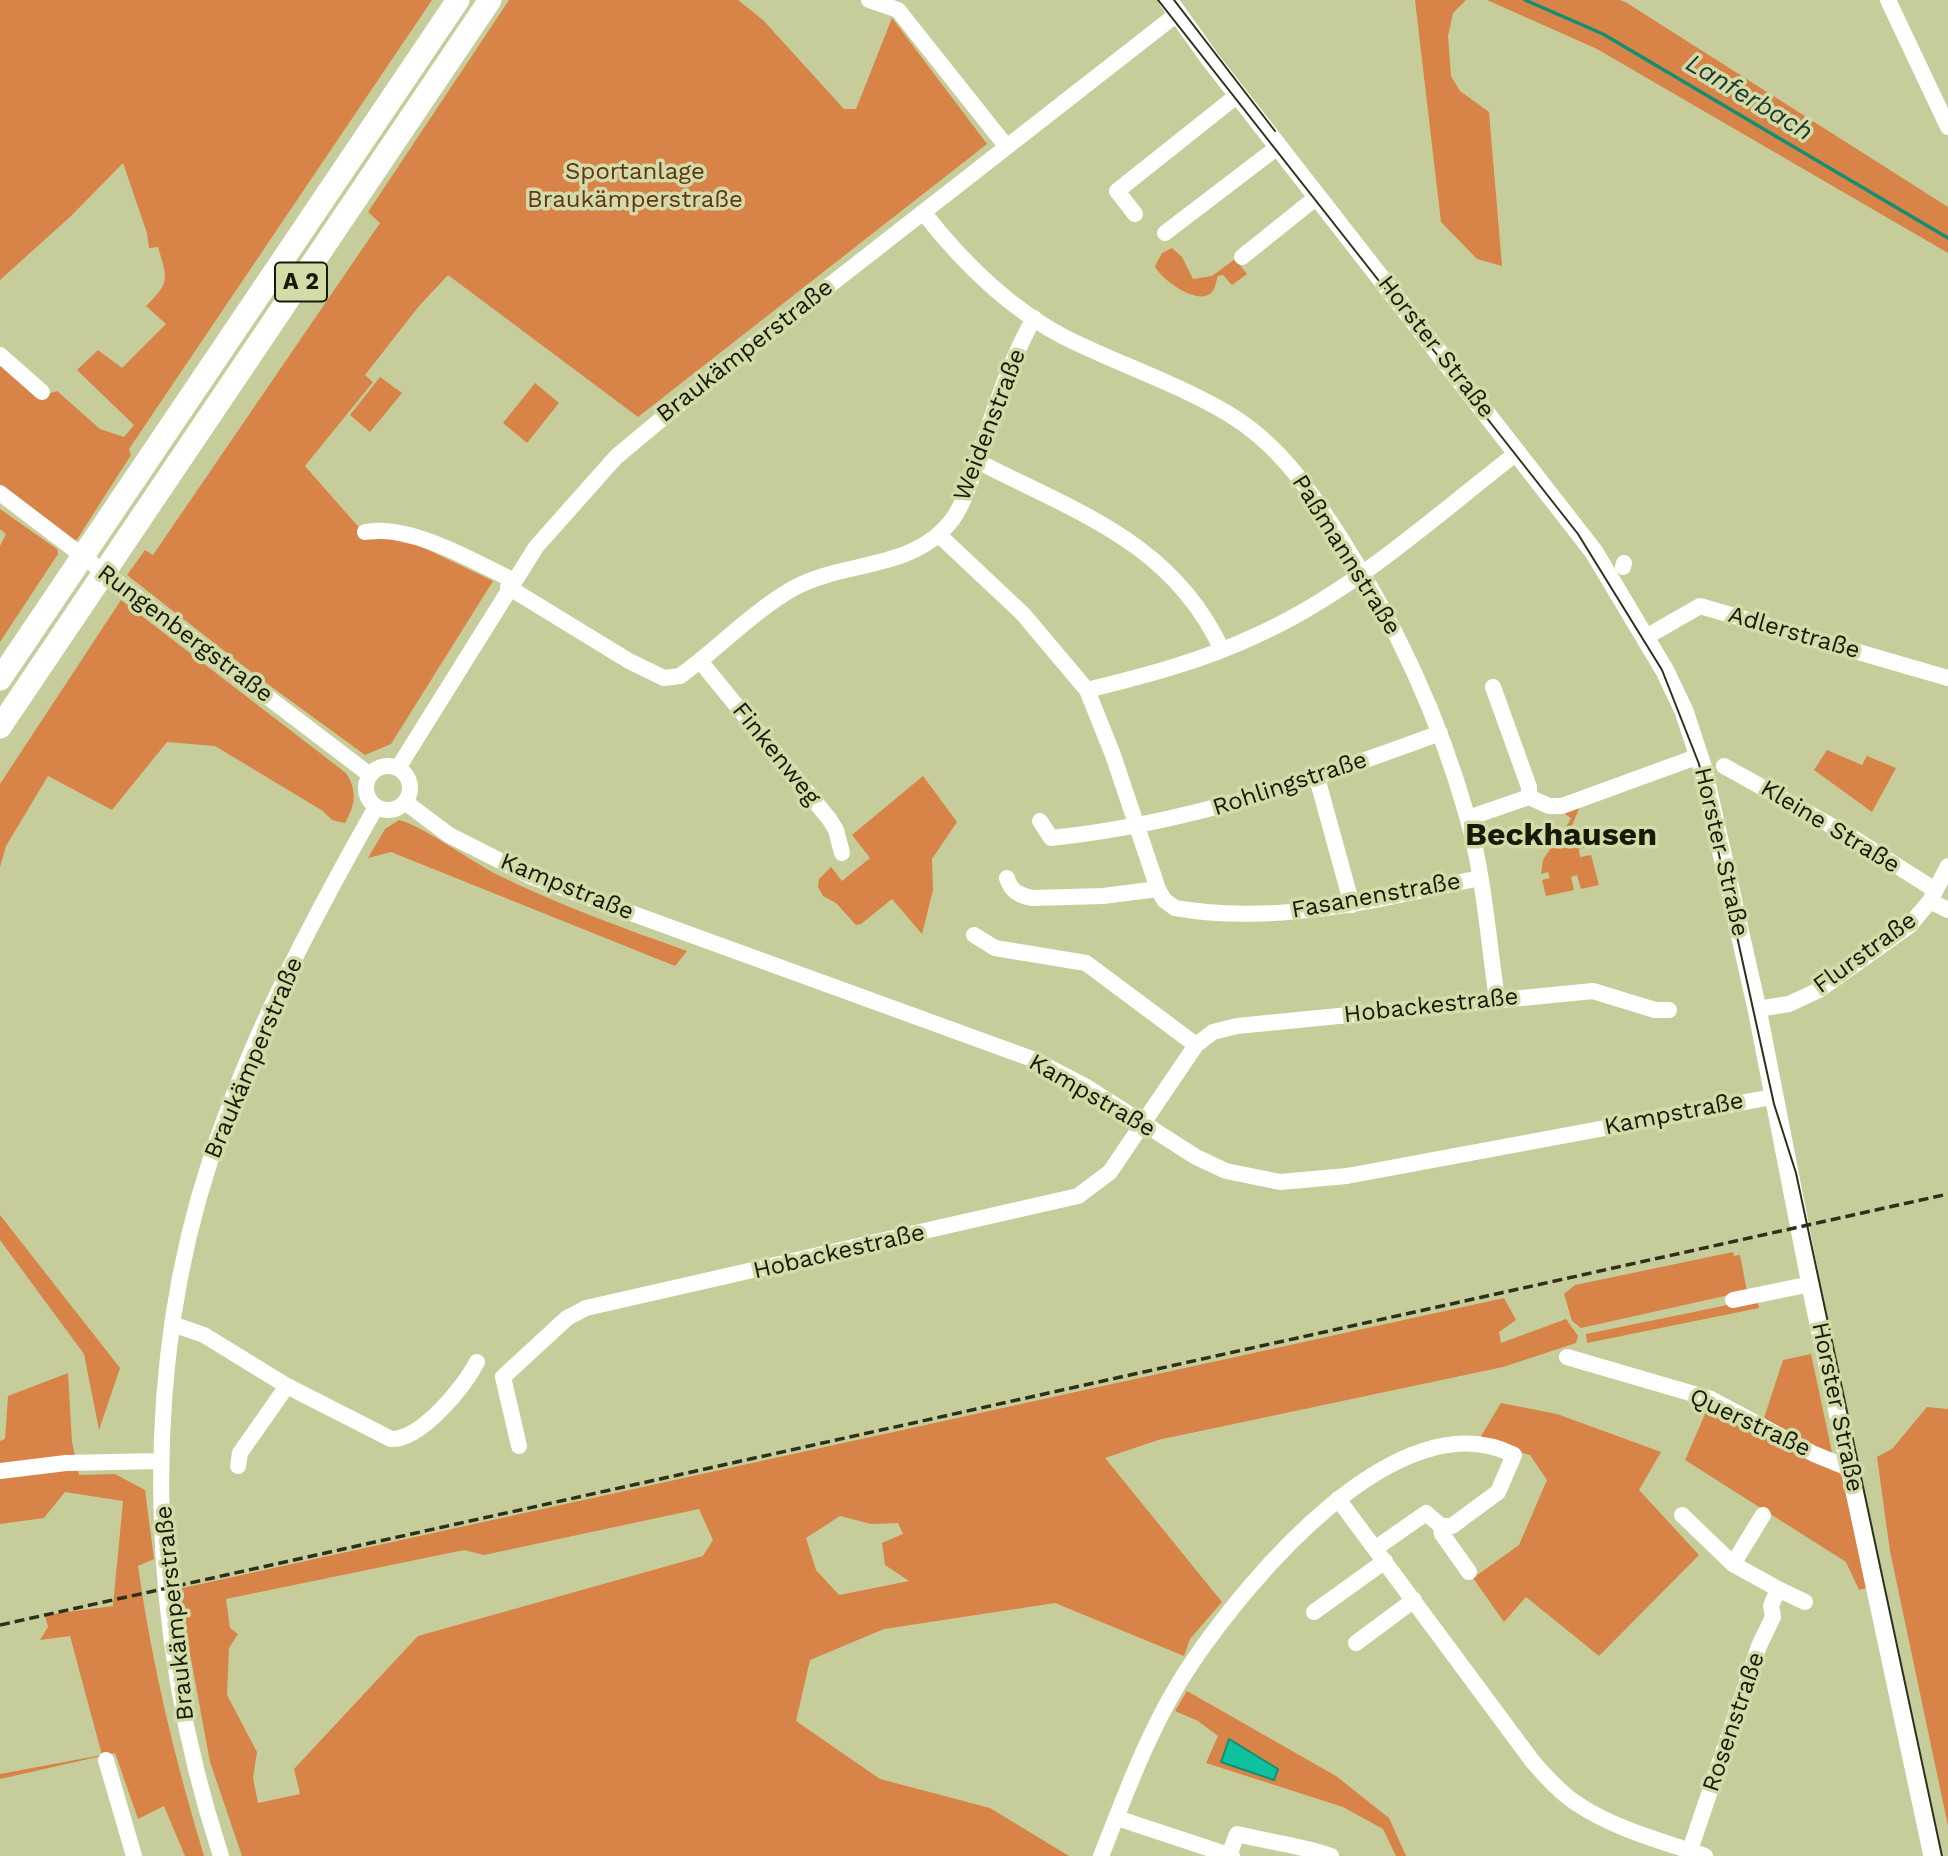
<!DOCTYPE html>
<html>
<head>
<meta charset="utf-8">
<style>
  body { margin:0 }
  canvas { display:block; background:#c6cd9b }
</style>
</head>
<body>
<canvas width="1948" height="1856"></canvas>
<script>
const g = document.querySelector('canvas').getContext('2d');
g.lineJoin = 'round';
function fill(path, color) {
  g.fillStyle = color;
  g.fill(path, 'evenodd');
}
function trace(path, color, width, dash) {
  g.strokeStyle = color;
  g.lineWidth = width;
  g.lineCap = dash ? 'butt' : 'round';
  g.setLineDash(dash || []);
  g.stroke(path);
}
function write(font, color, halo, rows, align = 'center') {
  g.font = font + ' "Work Sans",sans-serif';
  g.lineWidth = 7;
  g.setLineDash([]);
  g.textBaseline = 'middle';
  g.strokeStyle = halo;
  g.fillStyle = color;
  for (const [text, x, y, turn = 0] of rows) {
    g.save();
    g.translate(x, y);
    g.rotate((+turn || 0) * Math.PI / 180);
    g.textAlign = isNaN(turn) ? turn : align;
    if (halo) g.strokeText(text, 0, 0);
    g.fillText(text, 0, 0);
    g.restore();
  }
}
fill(new Path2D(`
  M0 0H432L129 449 131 455 76 541 0 488V358L39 397 57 391 100 429 124 437 134 425 77 370 98 350 122 368 166 324 146 306C171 282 167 278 158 247L149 248 147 233 123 163 71 216 0 280Z
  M509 0H738L763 20 844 109H856L892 18 987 144 638 417 448 275 419 306 365 375 373 382 305 466 370 540 401 537 493 581 391 744 365 755 254 674 127 575 145 550 153 555 380 223 368 212Z
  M1415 0H1466L1453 13 1448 36 1451 76 1460 91 1489 112 1502 266 1477 259 1441 222Z
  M1487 0H1620L1627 3 1948 207V253L1597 49Z
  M1172 248 1182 257 1193 279 1212 276 1235 259 1247 274 1232 285 1223 275 1218 276C1216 280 1216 288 1212 292 1199 307 1161 280 1155 266L1162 253Z
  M380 377 402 393 370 432 350 415Z
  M535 383 559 403 527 443 503 423Z
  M0 509 57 549 58 554 0 642V546L6 534 0 529Z
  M121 600 346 773C358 792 355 805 345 823L332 820 323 811 215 746 167 742 112 810 48 776 6 846 0 867V784Z
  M1827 750 1862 765 1867 756 1896 768 1872 812 1814 770Z
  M923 776 957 822 932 859 933 890 922 934 892 899 861 924 856 925 836 903 823 896 818 887 819 879 831 867 842 881 870 858 852 835Z
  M1580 806 1570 831 1575 834 1581 826 1586 828 1591 846 1579 849 1580 857 1591 855 1599 885 1581 889 1577 875 1571 877 1574 890 1546 896 1542 880 1550 878 1548 872 1541 874 1543 860 1555 841 1558 842 1571 818 1565 814 1567 809Z
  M399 820C425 827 470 861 498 875 559 905 623 928 687 951L675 966 391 852 368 858 385 829Z
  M0 1215 120 1368 99 1430 84 1354 0 1240Z
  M1733 1252 1734 1256 1740 1255 1747 1291 1581 1328 1572 1321 1564 1294 1575 1285Z
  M1504 1298 1516 1320 1499 1332 1501 1343 1566 1319 1578 1336 1576 1343 1503 1367 1158 1440 1105 1458 1222 1602 1190 1639 1184 1656 1055 1603 884 1629 810 1660 796 1721 880 1779 990 1808 1069 1856H242L210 1762 178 1589ZM699 1509 713 1540 703 1556 418 1636 294 1769 300 1794 258 1803 253 1778 257 1752 227 1695 229 1648 238 1634 230 1628 226 1599 464 1550 484 1555ZM840 1516 871 1524 898 1523 903 1534 882 1543 885 1565 909 1581 839 1595 816 1570 806 1538Z
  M1757 1299 1759 1308 1587 1343 1586 1334Z
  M1811 1354 1833 1457 1764 1418 1783 1360Z
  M68 1373 72 1442 79 1475 115 1474 145 1490 154 1559 138 1566C152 1665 175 1760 204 1856H185L164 1806 138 1819 115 1753 0 1779V1774L102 1755 70 1636 40 1640 48 1627 45 1615 113 1606 123 1501 65 1492 44 1518 0 1524V1441L5 1439 8 1396Z
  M1501 1403 1557 1414 1661 1452 1639 1490 1699 1555 1599 1656 1526 1597 1504 1622 1473 1578 1519 1545 1547 1480 1530 1455 1478 1441Z
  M1709 1405 1842 1473 1866 1588 1859 1590 1846 1562 1685 1460Z
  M1927 1407 1948 1409V1826L1890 1551 1877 1457 1892 1449Z
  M1187 1691 1336 1776 1389 1818 1406 1856H1396L1383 1829 1343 1807 1206 1763 1218 1736 1198 1721 1175 1711Z`), '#d88347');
const water = new Path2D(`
  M1229 1739 1278 1769 1274 1780 1221 1762Z`);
fill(water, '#10c1a0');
trace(water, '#128f72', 2);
trace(new Path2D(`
  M1525 0 1603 34 1948 238`), '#128f72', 3.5);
trace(new Path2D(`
  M869 0 898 10 1006 146
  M1888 0 1948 127
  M923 212C962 262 1007 307 1064 337 1118 364 1176 383 1227 413 1278 443 1309 489 1340 537 1396 624 1439 717 1467 816 1484 875 1488 938 1497 999
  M1135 214 1117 191 1239 94
  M1165 233 1279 146
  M1242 257 1318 196
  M0 355 42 392
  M977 461C1076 512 1172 542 1222 650
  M0 493 370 775
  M365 532C408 523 474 561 512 580
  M939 535 1023 614 1087 690 1113 755 1158 889 1164 900 1175 908C1278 926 1379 899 1480 878
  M1623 567 1624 563
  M508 587 629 661 664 678 680 676C719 648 753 611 794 588 846 560 913 571 952 520 967 499 974 470 982 446 997 402 1011 359 1034 318
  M1646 637 1700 606 1948 678
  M700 661 830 820 836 830 842 853
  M1087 690C1144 676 1202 661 1255 636 1352 593 1435 516 1518 452
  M366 788a22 22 0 1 1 44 0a22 22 0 1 1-44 0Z
  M1724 766 1855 839 1935 890
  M398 768 536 547 616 457 707 381 1177 14
  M1317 778 1352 905
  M1529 797 1549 806H1562L1699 756
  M405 802 449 835 532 877 1035 1060 1085 1086 1196 1157 1226 1171 1280 1182 1347 1176 1772 1097
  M1468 818 1529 797V787L1493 687
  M1040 821 1051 838C1187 824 1313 780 1440 733
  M1007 878C1011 891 1018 895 1032 898L1103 896 1158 889
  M1930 901 1948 910
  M974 935 995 948 1086 963 1196 1045
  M1757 1009 1789 1004 1819 990 1909 926 1930 901 1948 866
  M1733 1300 1811 1284
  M172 1324 204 1335 287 1386 391 1439C421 1440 464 1387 477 1362
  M1567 1357 1711 1399 1814 1454 1851 1469
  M519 1446 503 1377 567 1318 586 1308 1078 1196 1110 1172 1196 1045 1213 1032 1237 1026 1593 991 1655 1010H1669
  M238 1466 240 1453 287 1386
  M0 1471 66 1463 160 1461
  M1338 1499 1533 1762C1546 1776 1559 1792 1576 1803 1614 1829 1662 1841 1705 1856
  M1682 1515 1733 1564 1778 1589 1771 1606 1773 1617 1759 1646 1688 1856
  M1441 1526 1442 1534 1469 1572
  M1733 1564 1763 1515
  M1778 1589 1805 1602
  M1314 1612 1385 1561
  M1356 1643 1414 1600
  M106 1760 134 1856
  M1117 1818 1232 1856
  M1229 1855 1237 1834C1269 1842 1300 1845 1331 1856
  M221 1856C149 1637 138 1382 210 1161 250 1037 312 920 376 807
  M1101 1856C1127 1791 1151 1723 1191 1664 1247 1581 1398 1396 1514 1455L1498 1492 1452 1526H1441L1426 1513 1376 1548`), '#fff', 16);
trace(new Path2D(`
  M1168 0 1210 59 1594 552 1665 671 1684 711 1703 769 1757 1009 1814 1300 1933 1856`), '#fff', 19);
trace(new Path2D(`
  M0 679 458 0
  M0 727 490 0`), '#fff', 23);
trace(new Path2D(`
  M1158 0 1578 534 1662 670 1699 764 1774 1104 1796 1173 1942 1856
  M1174 0 1275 131`), '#2d311a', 2);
trace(new Path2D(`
  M0 1625 1948 1194`), '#2d311a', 3.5, [10, 5]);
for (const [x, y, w] of [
  [301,282,52]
]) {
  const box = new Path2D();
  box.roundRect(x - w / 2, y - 19.5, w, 39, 5);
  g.fillStyle = '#d3dba8';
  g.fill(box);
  trace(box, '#171a07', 2);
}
write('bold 23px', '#171a07', null, [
  ["A 2",301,282]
]);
write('24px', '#623513', '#d3dba8', [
  ["Sportanlage",635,172],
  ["Braukämperstraße",635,200]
]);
write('24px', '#171a07', '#d3dba8', [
  ["Horster Straße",1436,347,52],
  ["Braukämperstraße",745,351,-38],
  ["Weidenstraße",990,425,-69],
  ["Paßmannstraße",1346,555,58],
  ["Adlerstraße",1794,633,16],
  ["Rungenbergstraße",185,634,37],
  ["Finkenweg",776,754,51],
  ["Rohlingstraße",1290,784,-18],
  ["Kleine Straße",1830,827,31],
  ["Horster Straße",1721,852,77],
  ["Kampstraße",567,887,22],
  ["Fasanenstraße",1376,896,-10],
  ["Flurstraße",1865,953,-36],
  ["Hobackestraße",1431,1006,-6],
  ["Braukämperstraße",254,1058,-67],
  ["Kampstraße",1092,1096,30],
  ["Kampstraße",1674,1114,-11],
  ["Hobackestraße",839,1252,-13],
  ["Horster Straße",1837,1407,78],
  ["Querstraße",1750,1423,25],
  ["Braukämperstraße",175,1613,-96],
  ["Rosenstraße",1734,1722,-71]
]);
write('italic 26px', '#1c3a32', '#d3dba8', [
  ["Lanferbach",1749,98,31]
]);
write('bold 32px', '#171a07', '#d3dba8', [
  ["Beckhausen",1561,836]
]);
</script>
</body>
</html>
